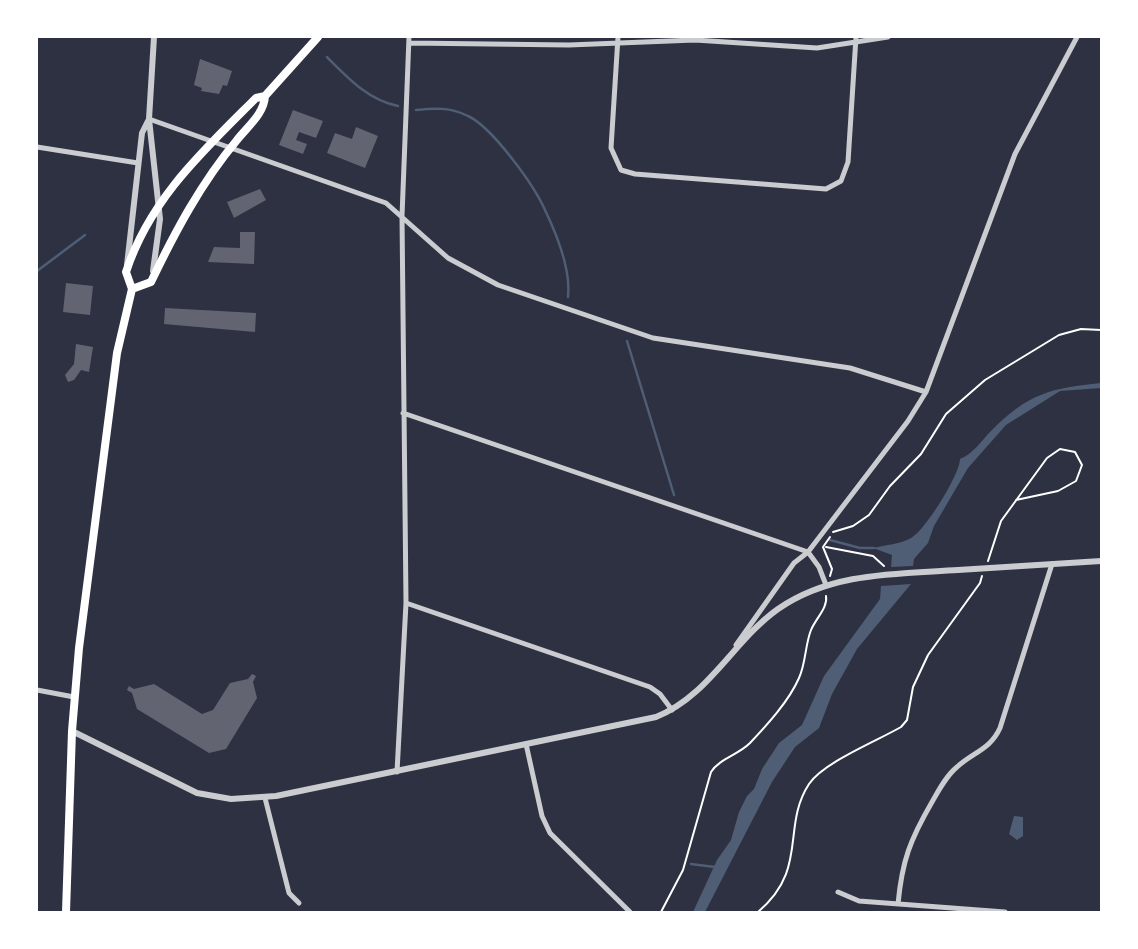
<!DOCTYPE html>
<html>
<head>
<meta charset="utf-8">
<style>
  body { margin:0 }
  #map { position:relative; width:1138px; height:949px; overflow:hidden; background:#2d3142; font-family:"Varela Round",sans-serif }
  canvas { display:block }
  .frame { position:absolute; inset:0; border:38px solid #fff; pointer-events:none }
</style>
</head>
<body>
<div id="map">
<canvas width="1138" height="949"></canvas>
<div class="frame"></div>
</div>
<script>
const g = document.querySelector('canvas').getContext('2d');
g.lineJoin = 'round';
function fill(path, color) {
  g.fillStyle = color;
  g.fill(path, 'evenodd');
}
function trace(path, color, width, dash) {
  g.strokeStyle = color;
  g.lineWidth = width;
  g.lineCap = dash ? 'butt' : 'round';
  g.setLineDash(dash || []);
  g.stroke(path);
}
fill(new Path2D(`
  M1101 383V388L1060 391 1006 425 968 468 934 526 928 543 914 559 913 566 891 567 892 555 873 548C885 545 901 544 911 538 925 531 960 474 960 459 973 454 981 441 991 431 1028 393 1052 388 1101 383Z
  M911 584 857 649 832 694 819 728 795 747 772 782 705 912H693L717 860 731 840 739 812 747 796 754 789 762 769 779 743 802 725 824 676 880 599 881 586Z
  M1014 816 1023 817V836L1017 840 1009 834Z`), '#4f5d75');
trace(new Path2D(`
  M327 57C348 78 368 100 398 106
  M416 110C435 108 450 107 468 116 492 127 534 185 545 210 557 235 571 270 568 297
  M37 271 85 235
  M627 341 674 495
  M830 540 860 548H874
  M691 864 715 867`), '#4f5d75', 2.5);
fill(new Path2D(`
  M200 59 232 71 227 86 223 85 219 94 201 91 202 88 194 85Z
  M293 110 323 121 316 138 299 132 296 140 307 144 303 154 279 145Z
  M356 127 378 136 365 168 327 153 335 133 352 139Z
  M260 189 266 200 234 218 227 202Z
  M240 232H255L254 264 208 262 214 247 240 248Z
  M66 283 93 286 90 315 63 312Z
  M165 308 256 313 255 332 164 324Z
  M76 344 93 347 89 372 81 370 74 380 68 382 65 375 74 364Z
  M252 674 256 676 253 682 257 698 226 749 209 753 137 709 132 693 127 690 129 686 134 689 154 684 202 714 213 710 230 683 248 679Z`), '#626471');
trace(new Path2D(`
  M833 532 853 526 869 515 890 486 921 454 946 414 985 380 1059 335 1081 329 1101 330
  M830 537 823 547 832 569 830 576
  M826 547 873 556 884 566
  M988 561 1001 521 1047 458 1060 449 1075 452 1082 465 1076 481 1058 491 1016 500
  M661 912 683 870 711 772C719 759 738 755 750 743 767 725 789 701 799 678 806 663 805 645 811 630 816 618 828 608 826 596
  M758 912C809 869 781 827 809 784 824 762 877 741 901 727L907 720 913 687 928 655 980 583 982 576`), '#fff', 2);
trace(new Path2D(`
  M618 37 611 148 621 170 635 174 826 189 841 181 848 162 856 37
  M409 43 569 45 695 40 817 48 888 37
  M149 119 386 203 448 258 498 285 653 338 850 368 926 392
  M37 147 138 163
  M403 413 808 552 819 567 826 585
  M406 603 650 687 660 694 672 710
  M736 645 794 563 808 552 908 421 926 392 1015 154 1077 37
  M37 690 74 697
  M526 744 542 816 550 833 630 912
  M397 772 406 603 402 216 409 37
  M265 798 289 893 299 903
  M838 892 859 901 1005 912
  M898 904C902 861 910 840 932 802 939 790 946 776 957 767 973 752 990 750 1000 728L1052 564`), '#caccd0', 5);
trace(new Path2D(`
  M127 265 142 133 148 121
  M153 271 160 219 149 119 154 37
  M72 731 197 793 231 799 276 796 656 717C709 696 733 641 778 609 831 572 896 574 958 570 1006 567 1053 564 1101 561`), '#caccd0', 6);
trace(new Path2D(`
  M132 289 151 282C175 232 201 183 237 140 248 126 264 114 265 96
  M66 912 72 731 79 648 117 353 132 289 126 272C150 199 203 151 256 98L265 96 318 37`), '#fff', 8);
</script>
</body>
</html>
